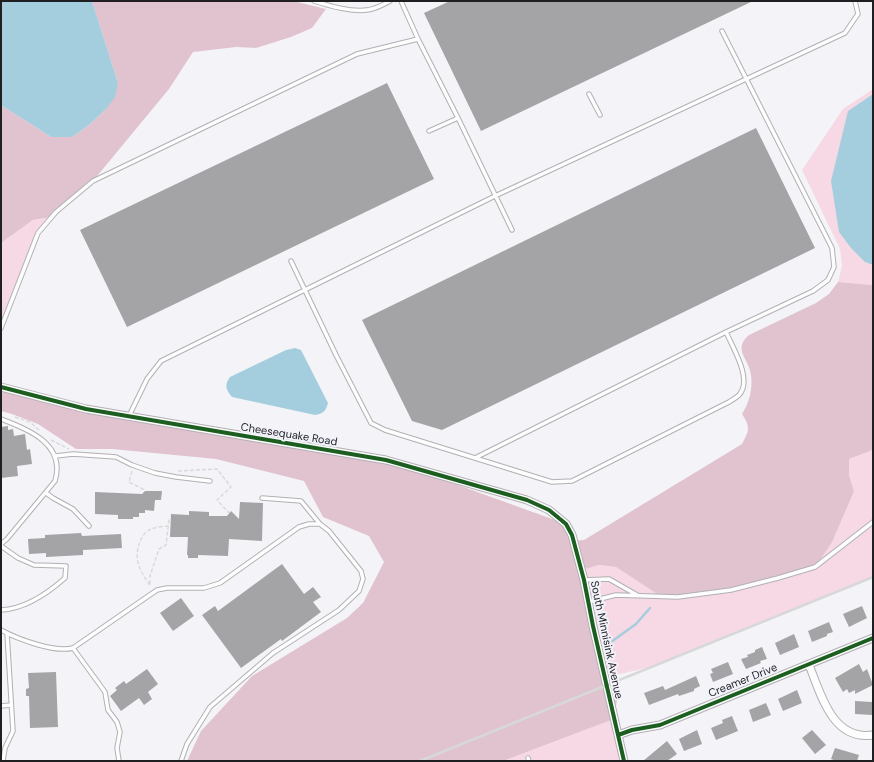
<!DOCTYPE html>
<html>
<head>
<meta charset="utf-8">
<style>
  body { margin:0 }
  #map { position:relative; width:874px; height:762px; overflow:hidden; background:#f4f4f8; font-family:"DM Sans",sans-serif }
  canvas { display:block }
  .frame { position:absolute; inset:0; border:2px solid #1f1f22; pointer-events:none }
</style>
</head>
<body>
<div id="map">
<canvas width="874" height="762"></canvas>
<div class="frame"></div>
</div>
<script>
const g = document.querySelector('canvas').getContext('2d');
g.lineJoin = 'round';
function fill(path, color) {
  g.fillStyle = color;
  g.fill(path, 'evenodd');
}
function trace(path, color, width, dash) {
  g.strokeStyle = color;
  g.lineWidth = width;
  g.lineCap = dash ? 'butt' : 'round';
  g.setLineDash(dash || []);
  g.stroke(path);
}
function write(font, color, halo, rows, align = 'center') {
  g.font = font + ' "DM Sans",sans-serif';
  g.lineWidth = 4;
  g.setLineDash([]);
  g.textBaseline = 'middle';
  g.strokeStyle = halo;
  g.fillStyle = color;
  for (const [text, x, y, turn = 0] of rows) {
    g.save();
    g.translate(x, y);
    g.rotate((+turn || 0) * Math.PI / 180);
    g.textAlign = isNaN(turn) ? turn : align;
    if (halo) g.strokeText(text, 0, 0);
    g.fillText(text, 0, 0);
    g.restore();
  }
}
fill(new Path2D(`
  M873 89V94L848 111 865 262 873 265V285L838 282 842 266 840 249 802 170 843 109Z
  M51 217 38 233 1 328V243L33 220Z
  M873 450V577L658 665 621 674 605 676 581 570 599 565 616 567 660 596 854 491 849 475V459Z
  M614 719 624 761H503Z`), '#f7d9e5');
fill(new Path2D(`
  M92 1H293L326 9 312 28 291 37 256 48 236 47 193 52 169 89 93 181 51 217 33 220 1 243V105L51 137H72L89 125 106 109 118 83Z
  M838 282 873 285V450L849 459V475L854 491 832 542 815 567 731 590 678 597 660 596 616 567 599 565 582 570 605 676 617 700 614 719 503 761H187L201 731 252 676 347 618 363 603 384 562 369 536 323 517 304 481 216 459 112 449H76L38 424 12 414 1 411V387L54 402 395 465 458 485 566 524 573 541 584 540 742 444C749 431 751 428 742 414 749 403 753 389 751 375 749 358 732 350 749 335L816 303 829 294Z`), '#e1c3cf');
fill(new Path2D(`
  M1 1H92L118 83 115 97 106 109 89 125 72 137H51L1 105Z
  M873 94V265L865 262 851 248 839 232 831 181 848 111Z
  M295 348 301 350 328 403C326 411 323 414 315 415L232 397C226 390 224 385 230 377L286 350Z`), '#a4cedd');
trace(new Path2D(`
  M611 642 636 624 650 608`), '#a4cedd', 2.5);
fill(new Path2D(`
  M450 1H753L481 131 424 13Z
  M387 83 434 179 127 327 80 230Z
  M756 128 815 248 442 430 412 421 362 320Z
  M8 426V430L13 429 14 436 25 434 27 450 30 449 32 464 17 466 18 476 1 478V427Z
  M145 491H162L161 500H155L154 511 145 510V513H139V517H133V519H118V515L95 514V492L142 494Z
  M240 502 263 503 262 541 229 539 228 556 198 555V558H188V555H187L188 537H170L171 514 189 515V511L209 512V516H227L231 511 239 519Z
  M81 533 82 536 121 534 122 548 83 550V555L46 557V553L29 554 28 539 45 538V535Z
  M282 564 304 594 313 587 321 597 313 602 321 612 282 641 281 639 241 668 202 615 215 606 218 611Z
  M181 598 194 616 173 631 160 613Z
  M862 606 867 618 849 627 843 614Z
  M829 622 833 632 827 634V636L812 642 808 631Z
  M794 634 799 647 780 655 775 643Z
  M762 647 767 659 760 661 761 663 746 669 741 659 748 657 747 655 755 652V650Z
  M728 662 733 674 713 682 710 674 713 673 711 669Z
  M859 664 863 672 867 669 873 685 855 694V690L849 693 847 689 843 692 835 678Z
  M147 669 158 684 148 692 152 699 144 705 139 698 121 711 110 696 117 690 115 688 124 681 126 684Z
  M56 672 58 727 30 728 29 696H26V689L29 688 28 673Z
  M696 676 700 686 694 689V691L679 696 678 694 649 705 644 693 663 686 665 690Z
  M797 690 802 703 783 711 778 699Z
  M855 701 872 702V715L855 714Z
  M766 703 771 715 753 722 749 710Z
  M732 716 738 731 716 740 711 728 723 723 722 720Z
  M697 730 702 744 684 751 679 739Z
  M812 730 826 745 815 754 802 738Z
  M667 741 677 754 667 761H643Z
  M835 748 859 755 857 761H836L831 759Z`), '#a4a3a6');
const lane = new Path2D(`
  M314 1C330 6 350 12 367 10 375 9 383 5 390 1
  M722 31 832 248 834 267 828 280 813 291 726 332
  M418 39 458 118 512 230
  M589 94 600 115
  M429 131 458 118
  M291 261 336 355 371 423 385 430 552 482 572 481 729 402C732 400 736 398 739 395 753 380 733 348 726 332L475 458
  M1 328 38 233 56 212 93 181 357 54 418 39 401 1
  M129 416 147 379 161 361 495 196 845 33 858 14 855 1
  M1 419C29 430 66 444 55 481L7 539 1 544
  M56 456 73 454 116 457 132 465 155 473 176 477 210 481
  M46 493 53 498 73 509 89 526
  M262 498 301 501 320 524
  M1 546 18 558 34 565 66 566 65 578C48 593 24 609 1 610
  M584 580 609 579 637 595
  M588 602 616 595 678 597 731 590 778 578 815 567 873 522
  M1 630C17 639 55 653 73 648L157 590 167 588H204L220 583 299 527 309 524H320L329 531 361 571 363 579 359 591 339 610 273 653 210 707 187 744 181 761
  M73 648 105 692 108 710 117 722 120 732 117 748 119 761
  M1 706 11 705
  M528 758 529 761
  M3 761 5 748 13 731 7 633`);
const street = new Path2D(`
  M1 387 86 409 386 460 527 500 549 510 566 524 572 535 584 580 593 626 624 761
  M809 665C821 694 832 741 873 735
  M618 735 632 730 660 725 873 638`);
trace(lane, '#b1b1b4', 5.5);
trace(street, '#b1b1b4', 9);
trace(new Path2D(`
  M15 417 30 422 39 430
  M51 440 69 449
  M132 471 129 482 143 489 144 491
  M178 471 217 469 231 487 217 500 229 513
  M150 584V576L159 549 166 545 169 519
  M150 585C140 572 133 558 140 542 141 538 145 532 149 530 155 527 164 526 170 526`), '#dadada', 1.5, [4, 2]);
trace(lane, '#fdfdfe', 3.5);
trace(street, '#fdfdfe', 7);
trace(new Path2D(`
  M420 761 873 577`), '#d8d8d9', 2.5);
trace(new Path2D(`
  M1 387 86 409 386 460 527 500 549 510 566 524 572 535 584 580 593 626 624 761
  M618 735 632 730 660 725 873 638`), '#1b5e20', 4);
write('11px', '#1f1f22', '#f2f2fa', [
  ["Cheesequake Road",289,435,9],
  ["South Minnisink Avenue",606,640,78],
  ["Creamer Drive",743,681,-22]
]);
</script>
</body>
</html>
